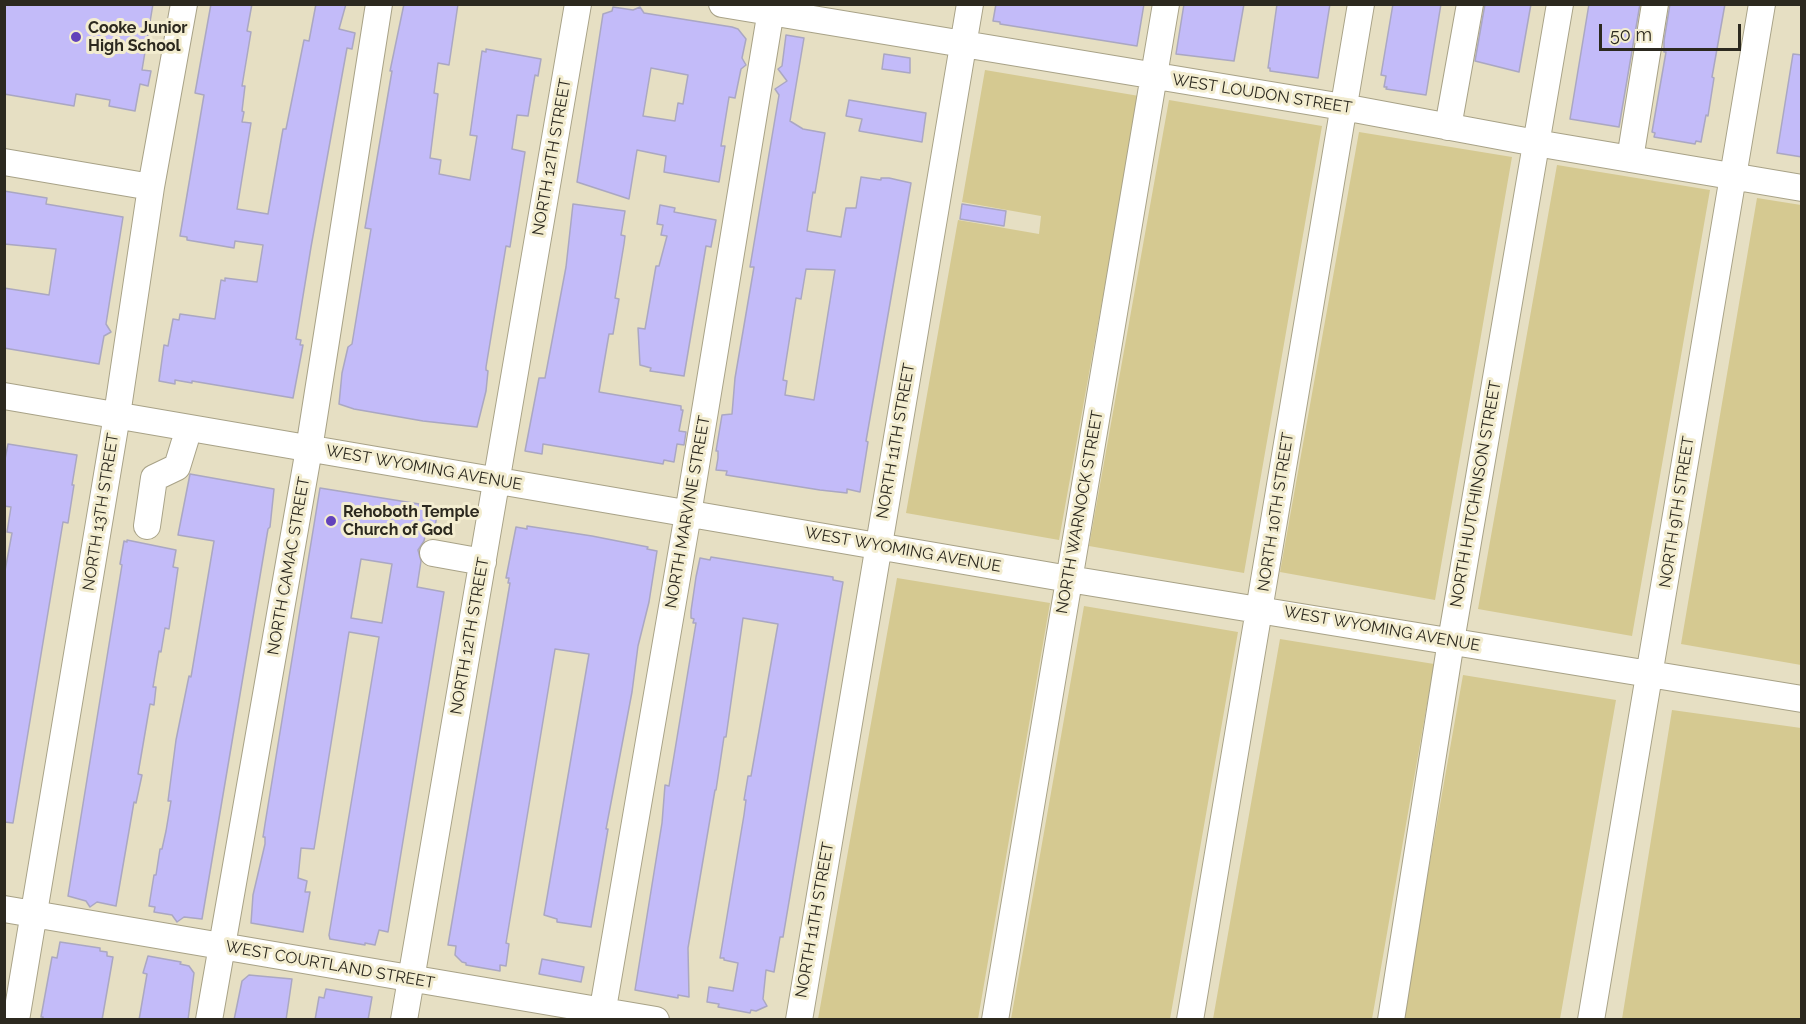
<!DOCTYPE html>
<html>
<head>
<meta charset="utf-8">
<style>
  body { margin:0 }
  #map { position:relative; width:1806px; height:1024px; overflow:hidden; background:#e6dfc3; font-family:Raleway,sans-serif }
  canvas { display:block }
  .frame { position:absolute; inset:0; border:6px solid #2c291f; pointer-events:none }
  .scale { position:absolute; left:1599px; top:24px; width:142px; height:27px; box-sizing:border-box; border:3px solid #2c291f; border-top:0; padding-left:8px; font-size:18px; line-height:21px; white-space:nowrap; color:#2c291f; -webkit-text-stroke:4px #f3edd0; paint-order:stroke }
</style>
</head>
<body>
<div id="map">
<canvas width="1806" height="1024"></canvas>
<div class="frame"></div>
<div class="scale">50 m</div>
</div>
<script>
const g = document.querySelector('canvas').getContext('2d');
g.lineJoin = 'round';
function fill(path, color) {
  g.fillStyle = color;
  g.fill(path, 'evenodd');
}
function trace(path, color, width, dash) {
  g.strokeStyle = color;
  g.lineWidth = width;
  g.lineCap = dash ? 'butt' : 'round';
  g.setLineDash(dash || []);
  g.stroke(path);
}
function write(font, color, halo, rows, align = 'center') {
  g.font = font + ' Raleway,sans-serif';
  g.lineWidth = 6;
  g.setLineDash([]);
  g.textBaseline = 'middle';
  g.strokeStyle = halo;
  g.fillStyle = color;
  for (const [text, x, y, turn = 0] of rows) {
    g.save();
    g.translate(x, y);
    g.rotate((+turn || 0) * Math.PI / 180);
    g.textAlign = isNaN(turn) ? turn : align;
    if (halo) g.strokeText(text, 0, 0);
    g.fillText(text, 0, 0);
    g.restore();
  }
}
fill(new Path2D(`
  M985 70 1139 96 1059 540 906 513 958 220 1039 234 1041 216 962 202Z
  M1169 100 1322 126 1244 573 1089 546Z
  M1359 132 1512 157 1435 600 1280 572Z
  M1557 165 1710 190 1632 636 1478 609Z
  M1757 198 1801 205V665L1681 644Z
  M897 578 1050 603 978 1019H818Z
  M1084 606 1238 632 1170 1019H1011Z
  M1280 639 1434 664 1372 1019H1213Z
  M1463 675 1616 700 1560 1019 1402 1020Z
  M1672 710 1801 728 1802 1017 1798 1019H1622Z`), '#d5c991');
const building = new Path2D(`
  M4 4H153L142 70 151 71 148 86 140 84 135 111 109 106 110 100 76 94 74 106 4 94Z
  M211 4H252L247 31 251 32 242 86H245L242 111 244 112 242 122 251 123 237 209 268 214 283 129H286L304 40 309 41 316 4H346L339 29 355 33 352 49 347 48 311 247 296 339 301 340 300 345H303L293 398 192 381V383L175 380V384L159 381 164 345 168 346 173 319 179 320 180 314 215 319 221 280 225 281V278L257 282 263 245 235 241 234 248 187 240V237L180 236 204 95 195 93Z
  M404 4H458L449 65 438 63 434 93 438 94 430 158 441 160 439 174 470 180 477 136 470 135 482 51 486 52V49L541 59 538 76 535 75 528 116 517 115 512 149 525 152 510 247 506 246 486 367V370L488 371 486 391 477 427 423 421 354 409 339 404 342 373 348 347 352 344 371 229 365 228 392 71H390Z
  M996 4H1144L1137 46 1000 24V22L993 21Z
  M1184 4H1244L1234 61 1176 54Z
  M1277 4H1330L1318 78 1270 71V68H1268Z
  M1393 4H1441L1426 95 1386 89 1387 87H1384L1386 76 1381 75Z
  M1485 4H1531L1519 72 1475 61Z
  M1589 4H1640L1619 127 1570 119Z
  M1670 4H1725L1712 77 1714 78 1708 116 1706 115 1701 142 1696 141 1695 144 1654 137 1655 133 1652 132 1666 52H1664V41Z
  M613 7 633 10 640 7 644 13 732 27 738 29 746 39 742 58 746 65 741 69 735 98 729 97 721 146H725L719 182 664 172 666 156 637 150 629 199 577 182 603 14 612 11ZM651 68 688 75 683 104 678 103 675 121 643 116Z
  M786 35 804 38 790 121 803 129 825 133 815 193 813 192 807 231 841 237 846 208H856L861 177 881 180V178H889L911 183 866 441 868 442 860 492 847 489V493L820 490 726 475 727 471 716 470 718 458V451H716L722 415 732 414 735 378 754 267H750L779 95 775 89 787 81 778 69 782 66ZM806 269 835 270 814 400 785 395 787 381 783 380 796 298 801 299Z
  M884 54 910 58V73L882 69Z
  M1793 54 1802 55V157L1777 153Z
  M849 100 926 113 922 142 859 131 862 119 846 116Z
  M4 191 47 198 46 204 123 217 106 324 111 332 104 336 99 364 4 348V288L49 295 56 249 4 244Z
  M573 204 625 211 621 235 625 236 624 244 615 298 619 299 613 334H609L599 392 681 406V410H683L679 431 686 432 684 445 677 444 674 462 664 460 663 464 543 444 542 454 525 451 539 378H545L566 267Z
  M962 204 1006 211 1004 226 960 219Z
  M660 205 675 208 674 212 716 220 711 247 706 246 684 376 650 371 651 368 640 365 638 328 645 329 656 266H659L667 236 661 235 663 225 657 224Z
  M8 444 77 455 72 485H74L68 523 63 522 13 823 4 822V576L12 533 7 532 11 507 4 506V464Z
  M190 474 274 489 270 527 268 529 202 919 184 917 177 922 172 915 154 912 155 907 149 906 154 875H156L160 849H162L166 831 171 801H168L176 740 189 676 191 677 214 541 178 535Z
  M320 488 438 507 435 528 427 526 424 541 418 550 421 561 417 587 444 592 388 932 379 930 375 945 365 943V945L330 939 329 935 379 637 349 632 314 849 301 848 298 878 307 881 305 892H310L303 932 251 923 253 895 265 844V837H263L265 824ZM361 559 392 564 382 623 351 618Z
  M527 526 592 536 648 547 647 549 657 551 649 602 638 646 632 692 606 829H608L591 927 557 922V919L544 915 589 654 555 649 506 943 509 944 506 966 500 965V971L466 965V963L462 962 455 955 456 946 448 945 510 583H508L509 578H506L516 527 527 529Z
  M127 540 176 550 173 567 178 568 169 629 165 628 161 652 159 651 153 687H156L154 705 150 704 138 774 142 775 136 803 134 802 116 906 97 902 90 907 86 901 68 896 122 565 120 564 124 541 127 542Z
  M711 557 833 577V580L843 582 783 937H780L774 972 766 970 763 999 767 1006 756 1011 751 1010 750 1013 718 1007 719 1004 707 1002 709 987 733 991 738 963 724 960V958H720L744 815 746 800H744L748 776H751L778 624 743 618 726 737H724L716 790H715L688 948 689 997 678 995V998L635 990 662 823 665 785 669 786 696 623H693L694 619 691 618V611L696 577 700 558 710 560Z
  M60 942 100 948V951L107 952V956L113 957 102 1020H43V1017H41L52 957 57 958Z
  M148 956 181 962 180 964 189 966 194 973 188 1020H139L147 974 143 973Z
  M542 959 584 967 581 982 539 974Z
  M249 975 292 979 286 1020H234L242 981Z
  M326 989 372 997 368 1020H315L319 997 324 998Z`);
fill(building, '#c3bbf9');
trace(building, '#aaa7c2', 1.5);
const minor = new Path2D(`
  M722 4 1343 107 1536 143 1802 188
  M1448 127 1470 4
  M1630 159 1655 4
  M4 162 151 187
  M4 396 1069 579 1802 699
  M147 526 154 478 177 467 189 428
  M433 553 483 562
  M4 909 656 1020
  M16 1020 117 415 151 187 184 4
  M209 1020 309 449 379 4
  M404 1020 578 4
  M601 1020 688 514 772 4
  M799 1020 970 4
  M995 1020 1166 4
  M1190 1020 1361 4
  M1391 1020 1451 641 1560 4
  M1591 1020 1762 4`);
trace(minor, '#a8a287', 28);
trace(minor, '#fff', 26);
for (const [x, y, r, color] of [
  [76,37,6,"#6242ba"],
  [331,521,6,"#6242ba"]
]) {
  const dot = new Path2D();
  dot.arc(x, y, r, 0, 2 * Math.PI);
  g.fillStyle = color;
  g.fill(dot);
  trace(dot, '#f3edd0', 2);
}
write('bold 16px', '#2c291f', '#f3edd0', [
  ["Cooke Junior",88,28],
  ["High School",88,46],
  ["Rehoboth Temple",343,512],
  ["Church of God",343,530]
], 'left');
write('16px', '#2c291f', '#f3edd0', [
  ["WEST LOUDON STREET",1262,94,9],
  ["NORTH 12TH STREET",552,157,-80],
  ["NORTH 11TH STREET",896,441,-80],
  ["WEST WYOMING AVENUE",424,468,10],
  ["NORTH HUTCHINSON STREET",1476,494,-80],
  ["NORTH 13TH STREET",101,512,-81],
  ["NORTH MARVINE STREET",688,512,-80],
  ["NORTH WARNOCK STREET",1080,512,-80],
  ["NORTH 10TH STREET",1276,512,-81],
  ["NORTH 9TH STREET",1677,512,-81],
  ["WEST WYOMING AVENUE",903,550,10],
  ["NORTH CAMAC STREET",289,566,-80],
  ["WEST WYOMING AVENUE",1382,629,10],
  ["NORTH 12TH STREET",470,636,-80],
  ["NORTH 11TH STREET",815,920,-80],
  ["WEST COURTLAND STREET",330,965,10]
]);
</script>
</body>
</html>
